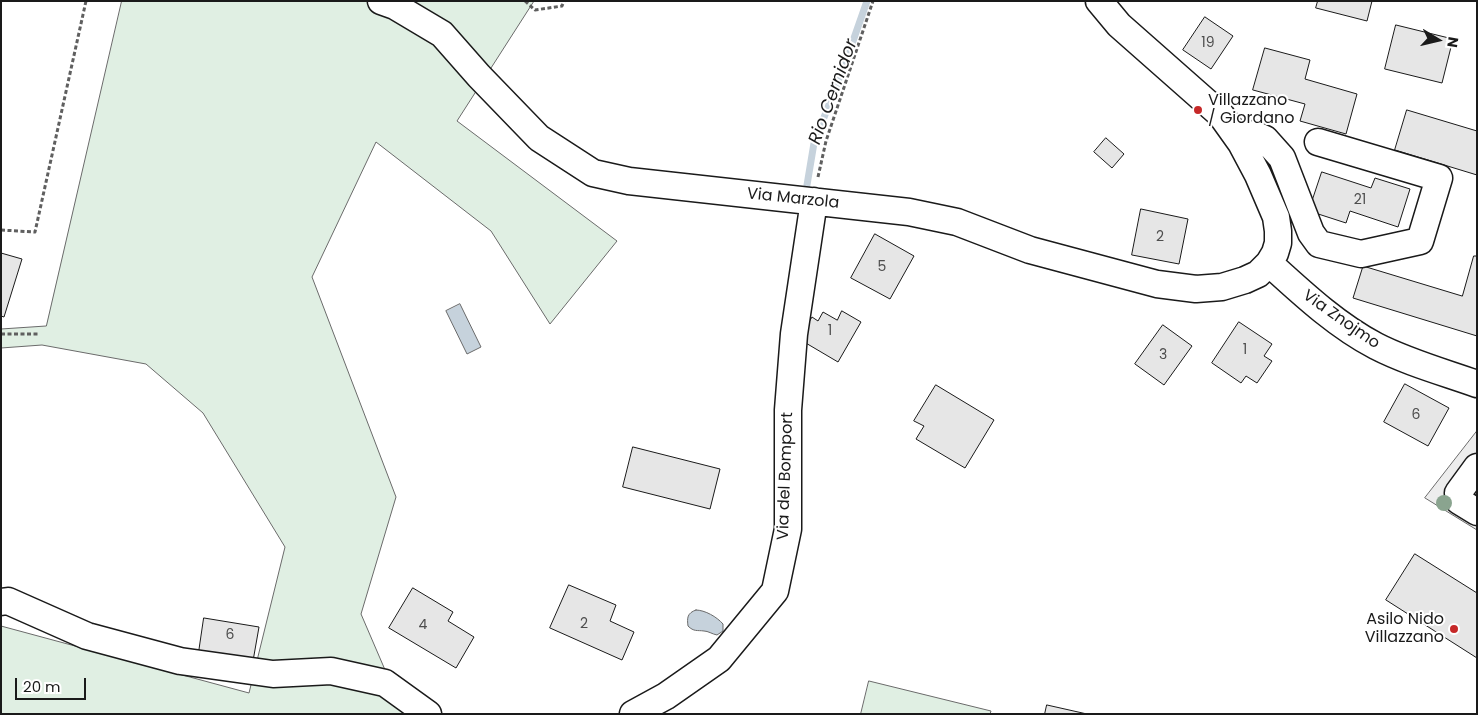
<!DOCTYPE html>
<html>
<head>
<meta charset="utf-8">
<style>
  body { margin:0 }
  #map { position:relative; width:1478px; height:715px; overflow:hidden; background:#fff; font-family:Poppins,sans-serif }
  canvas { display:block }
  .frame { position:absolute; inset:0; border:2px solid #1a1a1a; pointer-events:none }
  .north { position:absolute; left:1413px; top:15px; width:50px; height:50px; -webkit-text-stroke:4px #fff; paint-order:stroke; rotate:99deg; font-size:14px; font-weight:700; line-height:20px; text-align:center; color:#1a1a1a }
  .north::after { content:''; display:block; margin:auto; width:18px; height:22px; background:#1a1a1a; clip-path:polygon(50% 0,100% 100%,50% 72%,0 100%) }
  .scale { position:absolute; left:15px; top:678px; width:71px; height:22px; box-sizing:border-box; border:2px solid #1a1a1a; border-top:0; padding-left:6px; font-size:15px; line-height:18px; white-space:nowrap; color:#1a1a1a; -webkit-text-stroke:4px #fff; paint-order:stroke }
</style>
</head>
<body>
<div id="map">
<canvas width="1478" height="715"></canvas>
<div class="frame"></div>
<div class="north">N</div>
<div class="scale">20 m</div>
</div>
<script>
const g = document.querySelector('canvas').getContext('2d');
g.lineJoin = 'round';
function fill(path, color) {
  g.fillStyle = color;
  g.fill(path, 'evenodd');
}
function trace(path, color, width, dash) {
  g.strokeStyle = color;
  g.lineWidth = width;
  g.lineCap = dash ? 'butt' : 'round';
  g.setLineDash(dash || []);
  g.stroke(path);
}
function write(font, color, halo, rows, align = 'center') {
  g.font = font + ' Poppins,sans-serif';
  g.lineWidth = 4;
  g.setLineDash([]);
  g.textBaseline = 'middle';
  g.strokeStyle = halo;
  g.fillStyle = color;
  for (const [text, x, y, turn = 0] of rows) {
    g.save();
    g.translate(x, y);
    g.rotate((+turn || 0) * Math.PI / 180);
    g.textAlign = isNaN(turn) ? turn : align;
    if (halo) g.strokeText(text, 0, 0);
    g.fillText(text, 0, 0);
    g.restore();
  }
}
const green = new Path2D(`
  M122 1H534L457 121 617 241 550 324 491 231 376 142 312 277 396 497 361 614 404 714H1V626L249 693 285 547 203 413 146 364 42 345 1 348V329L46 326Z
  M869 681 991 711 990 714H861Z`);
fill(green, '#e0efe3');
trace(green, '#6a6a6a', 1);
const parking = new Path2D(`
  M1477 431V530L1425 498Z`);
fill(parking, '#ededed');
trace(parking, '#6a6a6a', 1);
const water = new Path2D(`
  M460 304 481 347 467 354 446 311Z
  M696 610C705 610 717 617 723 624V631L717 635C712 634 708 631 704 631 697 630 694 632 688 626 687 618 687 613 696 610Z`);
fill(water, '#c6d2dc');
trace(water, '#6a6a6a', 1);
trace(new Path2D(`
  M807 185 814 143 846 61 867 1`), '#c6d2dc', 7);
const building = new Path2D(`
  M1318 1H1372L1367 21 1316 8Z
  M1205 17 1233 36 1211 69 1183 50Z
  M1396 25 1453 39 1442 83 1385 69Z
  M1265 48 1310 60 1305 79 1357 94 1346 134 1300 121 1305 104 1253 90Z
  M1407 110 1477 131V175L1395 150Z
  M1106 138 1124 154 1112 168 1094 152Z
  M1322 172 1371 188 1375 178 1410 189 1398 227 1350 211 1346 223 1309 211Z
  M1141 209 1188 219 1179 264 1132 255Z
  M875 234 914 256 890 299 851 278Z
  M1 253 22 259 4 317 1 316Z
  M1474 256H1477V336L1353 298 1363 266 1462 296Z
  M842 311 861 322 838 362 799 339 812 317 818 321 823 312 837 320Z
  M1239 322 1272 344 1264 356 1272 361 1257 383 1246 376 1241 383 1212 363Z
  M1163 325 1192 346 1164 385 1135 364Z
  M1405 384 1449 408 1428 446 1384 422Z
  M936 385 994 420 965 468 916 439 924 426 914 421Z
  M633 447 720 469 710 509 623 487Z
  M1415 554 1477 593V658L1386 600Z
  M569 585 616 605 610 621 634 632 622 660 550 628Z
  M413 588 453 612 448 621 474 637 456 668 389 628Z
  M204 618 259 627 253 661 199 652Z
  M1047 705 1087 714H1045Z`);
fill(building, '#e6e6e6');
trace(building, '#1a1a1a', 1);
const minor = new Path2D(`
  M381 1 395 6 442 34 479 76 539 138 593 173 629 181 909 212 957 222 1030 250 1157 284 1196 289 1222 287 1245 280 1258 274 1269 263 1275 253 1278 243V231L1276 217 1258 175 1241 143 1221 115 1119 25 1099 1
  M1237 137 1254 134 1265 139 1282 158 1311 233 1319 244 1361 254 1420 241 1439 178 1318 142
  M1269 263C1302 293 1336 325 1376 346 1407 362 1443 372 1477 384
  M1477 467 1458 493 1459 501 1477 512
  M1 602 8 601 87 636 180 661 273 674 331 671 385 683 428 714
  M633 714 666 696 719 659 775 591 788 529V410L794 334 814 201`);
trace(minor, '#1a1a1a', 29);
trace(new Path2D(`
  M525 1 535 10 562 6 564 1
  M818 177 826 141 873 1
  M1 230 35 232 86 1
  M1 334H39`), '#5f5f5f', 3, [4, 2.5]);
trace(minor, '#fff', 26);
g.fillStyle = '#8aa48f';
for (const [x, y] of [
  [1444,503]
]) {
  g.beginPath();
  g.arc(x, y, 8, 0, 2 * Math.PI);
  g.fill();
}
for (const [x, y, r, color] of [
  [1198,110,5,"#c62828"],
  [1454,629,5,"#c62828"]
]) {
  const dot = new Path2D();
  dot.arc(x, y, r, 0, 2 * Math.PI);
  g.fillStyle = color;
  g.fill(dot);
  trace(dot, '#fff', 2);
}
write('14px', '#4d4d4d', null, [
  ["19",1208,43],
  ["21",1360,200],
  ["2",1160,237],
  ["5",882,267],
  ["1",830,331],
  ["1",1245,350],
  ["3",1163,355],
  ["6",1416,415],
  ["2",584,624],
  ["4",423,625],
  ["6",230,635]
]);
write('16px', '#1a1a1a', '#fff', [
  ["Villazzano",1208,101],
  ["/ Giordano",1208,119],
  ["Asilo Nido",1444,620,"right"],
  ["Villazzano",1444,638,"right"]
], 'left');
write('16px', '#1a1a1a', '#fff', [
  ["Via Marzola",793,199,6],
  ["Via Znojmo",1341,320,35],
  ["Via del Bomport",786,476,-88]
]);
write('italic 18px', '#1a1a1a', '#fff', [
  ["Rio Cernidor",834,92,-70]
]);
</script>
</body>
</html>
